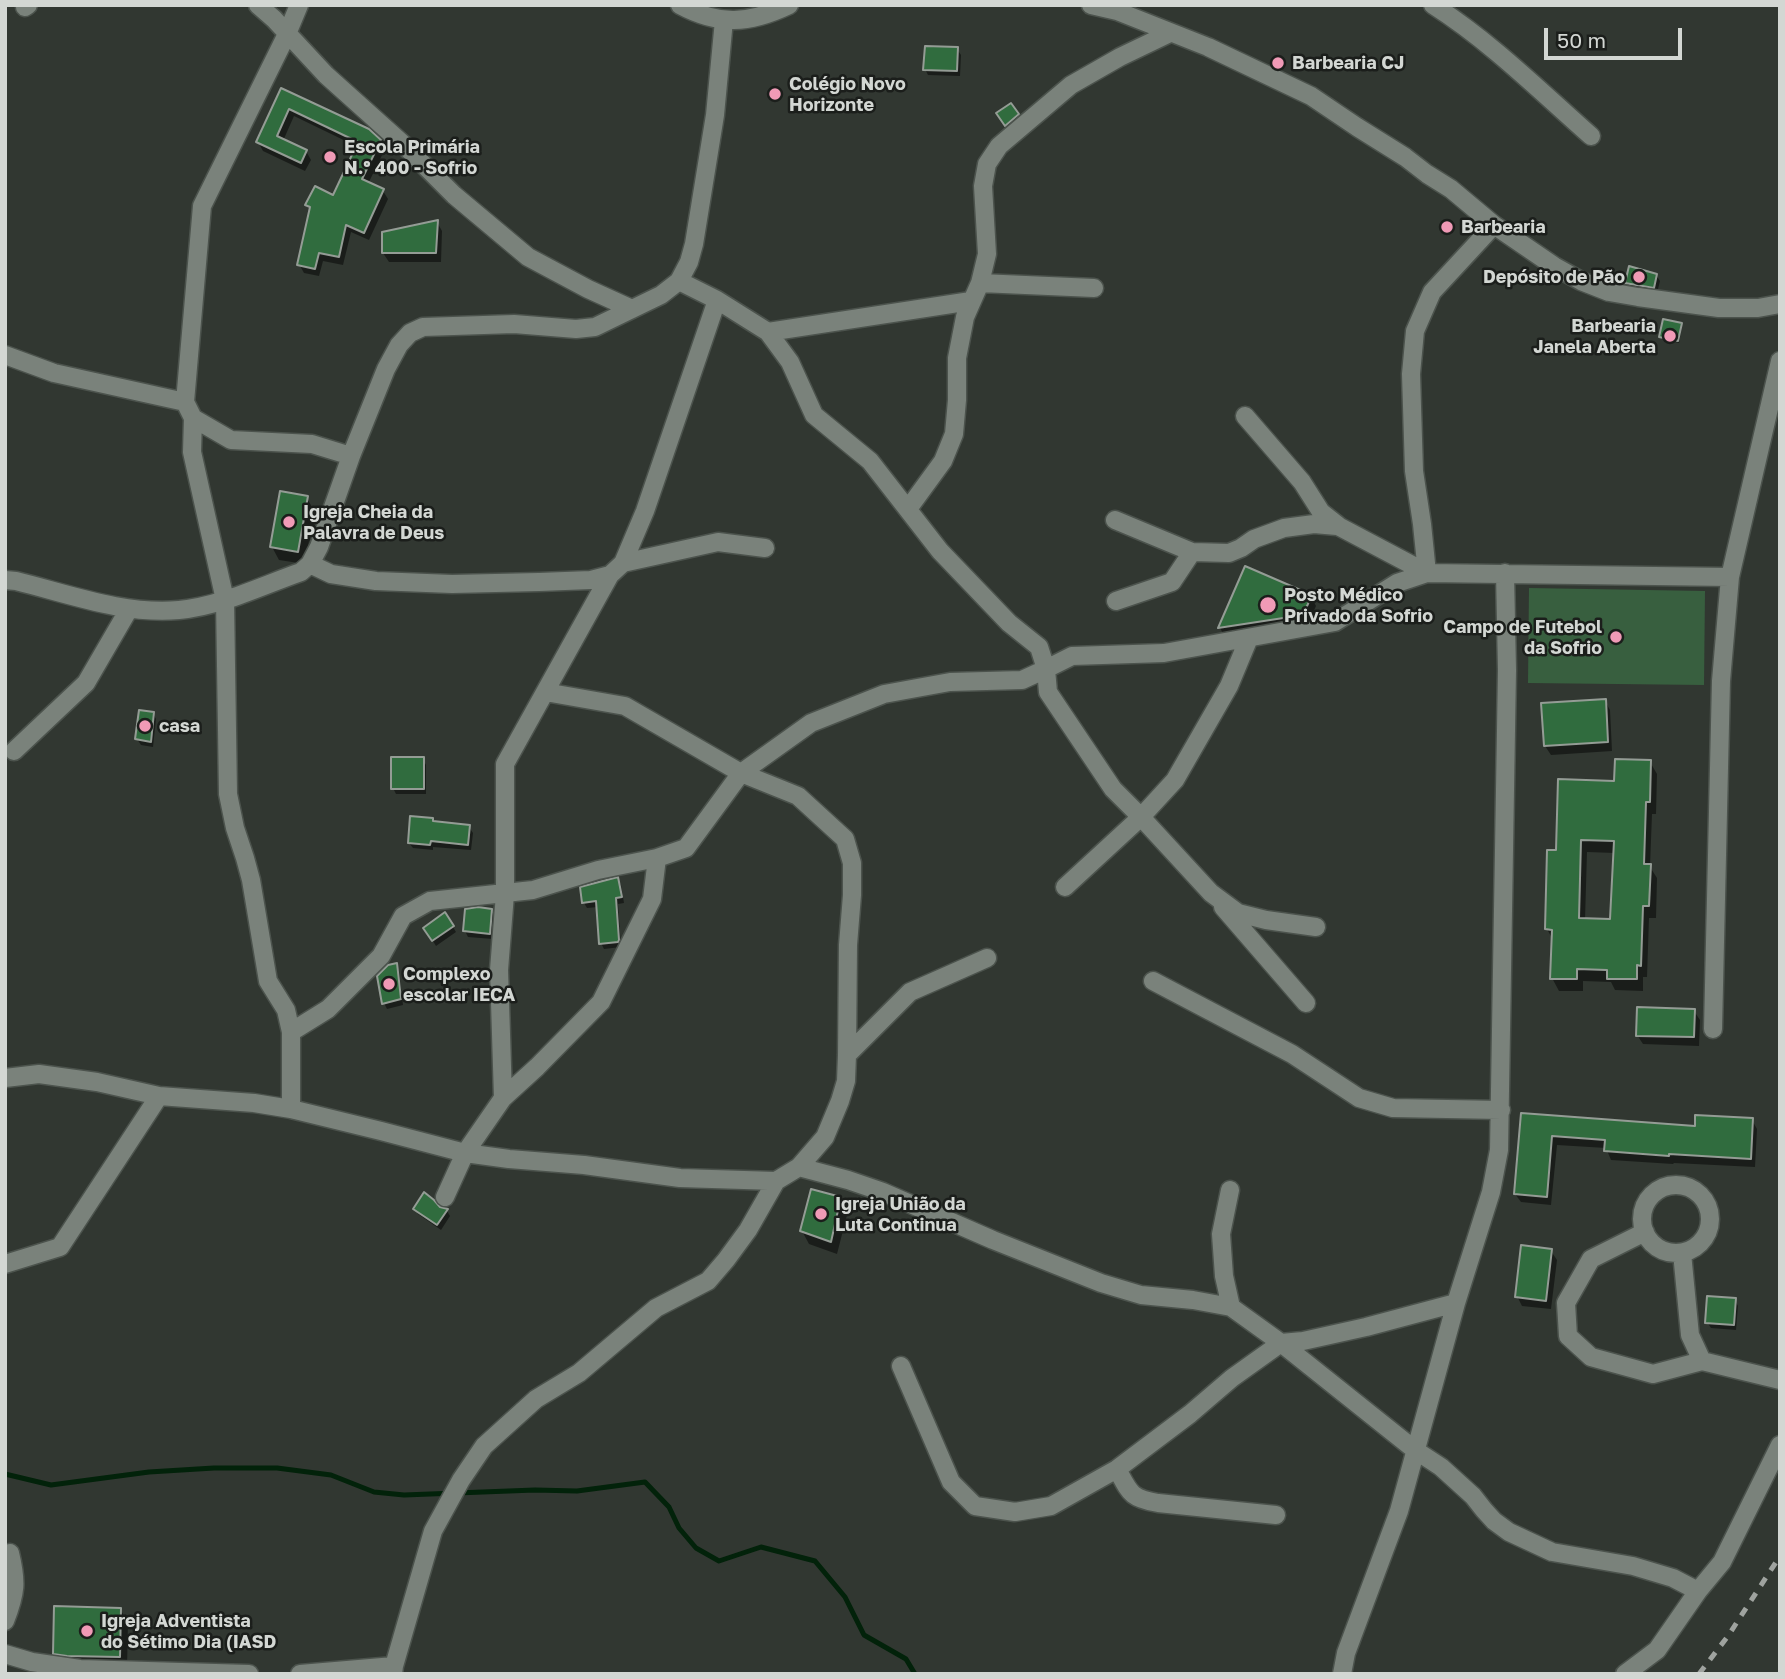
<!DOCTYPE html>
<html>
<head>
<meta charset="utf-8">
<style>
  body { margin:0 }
  #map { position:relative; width:1785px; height:1679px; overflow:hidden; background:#313731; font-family:"Golos Text",sans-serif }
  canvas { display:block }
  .frame { position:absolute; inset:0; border:7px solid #d3d7d3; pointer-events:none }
  .scale { position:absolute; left:1544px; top:28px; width:138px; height:32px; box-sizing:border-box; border:4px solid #d3d7d3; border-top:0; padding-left:9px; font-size:21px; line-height:24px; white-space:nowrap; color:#d3d7d3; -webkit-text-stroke:5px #1b1e1b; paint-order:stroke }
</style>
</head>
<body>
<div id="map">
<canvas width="1785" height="1679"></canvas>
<div class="frame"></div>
<div class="scale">50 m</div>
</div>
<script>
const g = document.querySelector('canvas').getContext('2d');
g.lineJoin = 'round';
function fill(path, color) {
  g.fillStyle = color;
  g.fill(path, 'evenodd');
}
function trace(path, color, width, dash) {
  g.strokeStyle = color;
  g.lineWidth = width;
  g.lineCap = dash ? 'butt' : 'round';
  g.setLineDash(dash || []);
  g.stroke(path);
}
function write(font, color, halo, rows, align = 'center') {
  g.font = font + ' "Golos Text",sans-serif';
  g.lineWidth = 5;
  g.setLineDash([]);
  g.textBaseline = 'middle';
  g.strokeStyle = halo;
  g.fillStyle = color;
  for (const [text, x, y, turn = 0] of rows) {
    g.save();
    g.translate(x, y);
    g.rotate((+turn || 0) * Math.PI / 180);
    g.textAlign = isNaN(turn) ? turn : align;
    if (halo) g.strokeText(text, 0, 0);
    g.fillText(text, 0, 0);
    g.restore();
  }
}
fill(new Path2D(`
  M1529 588 1705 591 1704 685 1528 683Z`), '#385f3f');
fill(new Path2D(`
  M957 49 961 55 960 76 928 75 925 69Z
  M282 90 379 141 385 149 368 184 383 191 388 199 369 240 351 232 343 265 323 261 319 276 304 273 299 264 311 211 307 205 334 197 358 147 294 116 283 141 306 151 311 160 305 171 263 151 258 142Z
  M1010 105 1019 117 1008 127 999 114Z
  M437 222 442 231 441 262H389L383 253Z
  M1656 275 1660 281 1657 293 1630 288 1626 282Z
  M1681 325 1682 327 1679 343 1662 339 1661 337Z
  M307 498 314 511 305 564 279 560 272 547Z
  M1246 568 1311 596 1316 606 1308 624 1225 637 1220 628Z
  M1605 701 1610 710 1612 751 1551 755 1545 746 1543 705Z
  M153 713 156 719 153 747 141 745 137 739Z
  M423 759 426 765V794H396L393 788Z
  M1650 762 1657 774 1656 814H1652L1650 867 1657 878 1656 918H1649L1647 977H1643V991L1615 990 1611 982 1583 981V991H1559L1552 978 1553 940 1547 929 1558 852 1616 783ZM1587 852 1615 853 1612 921 1585 920Z
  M432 819 434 823 469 827 473 833 471 850 433 847V850L413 848 409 843Z
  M618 879 621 885 624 903 618 904 621 947 604 949 601 943 598 907 587 908 584 903Z
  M491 911 495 917 493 939 468 937 465 931Z
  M453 927 456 932 436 946 425 928Z
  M396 965 399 971 403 1005 387 1009 384 1003Z
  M1694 1011 1700 1020 1699 1046 1643 1044 1637 1035Z
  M1522 1115 1696 1128 1752 1120 1757 1129 1755 1167 1674 1163 1673 1164 1611 1160 1606 1148 1557 1145 1551 1205 1521 1202 1515 1194Z
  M840 1198 848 1211 837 1254 809 1244 802 1231Z
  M415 1209H439L447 1211 450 1216 441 1230 418 1214Z
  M1551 1251 1557 1260 1551 1309 1522 1306 1517 1296Z
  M1735 1300 1738 1306 1736 1330 1711 1328 1707 1322Z
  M120 1609 128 1622 127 1669 62 1666 55 1653Z`), '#0007');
trace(new Path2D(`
  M5 1474 51 1485 149 1472 214 1468H277L331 1475 374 1492 404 1495 535 1490 577 1491 645 1482 669 1507 679 1528 696 1548 719 1561 761 1547 815 1561 845 1597 864 1635 906 1659 915 1674`), '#02220a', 5);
const building = new Path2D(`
  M925 46 958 47 957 71 923 70Z
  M281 88 369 129 381 140 362 179 384 189 364 233 346 225 339 257 319 253 315 269 297 265 310 207 305 205 315 186 333 195 358 142 289 109 277 136 307 150 301 163 256 142Z
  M1011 103 1019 114 1005 126 996 113Z
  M438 220 436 253H382V232Z
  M1629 266 1657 274 1654 288 1625 283Z
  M1663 319 1682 323 1678 341 1659 337Z
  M280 491 308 496 298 552 270 547Z
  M1245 566 1312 595 1303 615 1218 628Z
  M1606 699 1608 742 1544 746 1541 703Z
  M139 710 154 712 151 742 135 739Z
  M391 757H424V789H391Z
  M1615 759 1651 760 1650 802H1646L1644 864H1651L1649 906H1643L1641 966 1637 965V979H1607V970L1577 969V979H1550L1552 930 1545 929 1547 850H1556L1558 779 1614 781ZM1581 840 1614 841 1610 919 1579 918Z
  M410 816 433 818V821L470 825 468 845 431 841 430 845 408 843Z
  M618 877 622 897 616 898 619 940 618 942 599 944 596 901 582 903 580 887Z
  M478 907 492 909 490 934 463 931 465 909Z
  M445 912 454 926 432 941 423 928Z
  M397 963 401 999 382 1004 377 976 388 965Z
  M1637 1007 1695 1009 1694 1037 1636 1036Z
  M1521 1113 1695 1126V1115L1753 1118 1751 1159 1669 1154V1156L1604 1151 1605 1140 1552 1136 1547 1197 1514 1194Z
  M811 1189 841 1197 831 1242 800 1231Z
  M424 1192 434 1200 440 1207 448 1209 437 1225 413 1209Z
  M1521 1245 1552 1249 1546 1301 1515 1297Z
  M1707 1296 1736 1298 1734 1325 1705 1323Z
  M54 1606 121 1608 120 1657 67 1656 53 1654Z`);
fill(building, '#306c3e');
trace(building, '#949c95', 2);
const minor = new Path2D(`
  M258 5 274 19 326 75 404 145 454 195 528 257 588 289 632 309
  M680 5C719 26 749 24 789 5
  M1091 5 1117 11 1208 47 1311 96 1357 127 1405 157 1427 174 1451 189 1494 225 1554 266 1581 281 1609 292 1638 297 1719 308H1758L1780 304
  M1433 5C1491 42 1540 91 1591 136
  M25 7 28 5
  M679 281 717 300 768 332 790 362 814 415 870 461 940 551 1009 623 1039 647 1046 669 1072 656 1164 653 1335 622 1397 583 1427 573 1730 577
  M980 283 1094 288
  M768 332 971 301
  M5 355 54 373 185 402
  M1245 416 1302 482 1321 512 1340 527 1427 573
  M193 418 231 440 312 444 351 456
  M908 509 943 461 954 434 957 400V358L965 317 980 283 987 254 983 186 987 164 999 146 1071 85 1120 57 1170 33
  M1115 520 1192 552 1229 553 1241 548 1254 539 1284 528 1314 524 1337 526
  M623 563 718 542 765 548
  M310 564 331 574 376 581 452 584 539 582 591 580 610 575 623 563 645 511 717 300
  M1427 573 1422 524 1414 471 1411 374 1415 331 1432 292 1494 225
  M5 580 16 581C69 594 124 615 179 610 221 606 261 586 301 572L310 564 319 547 351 456 386 369 399 345 410 333 423 327 514 324 576 329 595 327 661 295 679 281 689 262 694 244 715 115 724 20
  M1116 601 1172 582 1192 552
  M545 692 625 706 741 773 798 796 845 839 852 863V895L848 945 847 1055 846 1081 840 1101 825 1137 799 1167
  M14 751 86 683 129 609
  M1065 887 1141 817 1175 780 1229 686 1249 638
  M1223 907 1306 1003
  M1153 981 1292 1054 1359 1098 1393 1108 1501 1110
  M1713 1029 1721 681 1730 577 1780 361
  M291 1032 328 1009 381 956 403 916 430 901 533 890 598 870 657 858 686 848 741 773 811 723 884 694 950 682 1022 680 1046 669 1048 692 1113 789 1141 817 1211 893 1238 913 1266 920 1316 927
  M847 1055 910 992 987 958
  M5 1078 39 1074 97 1082 159 1096 254 1103 291 1109 381 1131 465 1153 509 1159 584 1165 680 1178 776 1181 799 1167 848 1180 883 1192 993 1240 1101 1283 1141 1295 1193 1300 1231 1307 1281 1343 1415 1450 1441 1467 1473 1496 1484 1510 1494 1521 1509 1532 1552 1552 1633 1566 1673 1578 1698 1591 1722 1562 1780 1445
  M503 1098 499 970 505 894V764L610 575
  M291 1109V1032L286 1010 268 981 251 880 245 858 235 828 228 794 225 600 192 452 193 418 185 402 202 206 287 34 299 5
  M1642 1219a34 34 0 1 1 68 0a34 34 0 1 1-68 0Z
  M1230 1190 1221 1234 1224 1276 1231 1307
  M445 1197 465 1153 503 1098 537 1067 601 1002 652 899 657 858
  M1645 1232 1591 1259 1566 1303 1568 1336 1591 1357 1653 1374 1702 1361 1690 1335 1682 1253
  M5 1264 60 1247 159 1096
  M1702 1361 1780 1380
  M901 1366 951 1482 975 1506 1015 1512 1051 1506 1117 1469 1190 1414 1232 1378 1281 1343 1303 1341 1366 1327 1456 1303
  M1117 1469C1130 1493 1130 1498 1158 1503L1276 1515
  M5 1554 10 1553C17 1582 16 1593 5 1621
  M5 1654 32 1662 80 1669 249 1674
  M300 1674 394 1666
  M393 1674 394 1666 433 1531 461 1480 484 1446 536 1399 579 1373 656 1308 708 1281 726 1260 748 1230 776 1181
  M1342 1674 1346 1653 1399 1511 1456 1303 1491 1192 1499 1150 1507 670 1505 573
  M1625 1674 1657 1650 1698 1591`);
trace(minor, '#4c534d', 21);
trace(minor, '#7a827b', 18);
trace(new Path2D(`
  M1699 1674 1728 1636 1780 1556`), '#9fa39f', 5, [9, 9]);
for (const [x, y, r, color] of [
  [1278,63,7,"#f09ab6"],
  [775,94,7,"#f09ab6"],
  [330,157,7,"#f09ab6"],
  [1447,227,7,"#f09ab6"],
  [1639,277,7,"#f09ab6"],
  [1670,336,7,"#f09ab6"],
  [289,522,7,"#f09ab6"],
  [1268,605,9,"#f09ab6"],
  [1616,637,7,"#f09ab6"],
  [145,726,7,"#f09ab6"],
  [389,984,7,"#f09ab6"],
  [821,1214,7,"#f09ab6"],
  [87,1631,7,"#f09ab6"]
]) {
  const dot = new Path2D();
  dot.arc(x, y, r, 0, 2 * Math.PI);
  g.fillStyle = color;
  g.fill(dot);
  trace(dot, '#1b1e1b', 2.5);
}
write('bold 18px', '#d3d7d3', '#1b1e1b', [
  ["Barbearia CJ",1292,63],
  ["Colégio Novo",789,84],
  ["Horizonte",789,105],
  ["Escola Primária",344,147],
  ["N.º 400 - Sofrio",344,168],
  ["Barbearia",1461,227],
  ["Depósito de Pão",1625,277,"right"],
  ["Barbearia",1656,326,"right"],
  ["Janela Aberta",1656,347,"right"],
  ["Igreja Cheia da",303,512],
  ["Palavra de Deus",303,533],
  ["Posto Médico",1284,595],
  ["Privado da Sofrio",1284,616],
  ["Campo de Futebol",1602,627,"right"],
  ["da Sofrio",1602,648,"right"],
  ["casa",159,726],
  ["Complexo",403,974],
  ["escolar IECA",403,995],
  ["Igreja União da",835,1204],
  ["Luta Continua",835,1225],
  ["Igreja Adventista",101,1621],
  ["do Sétimo Dia (IASD",101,1642]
], 'left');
</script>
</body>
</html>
